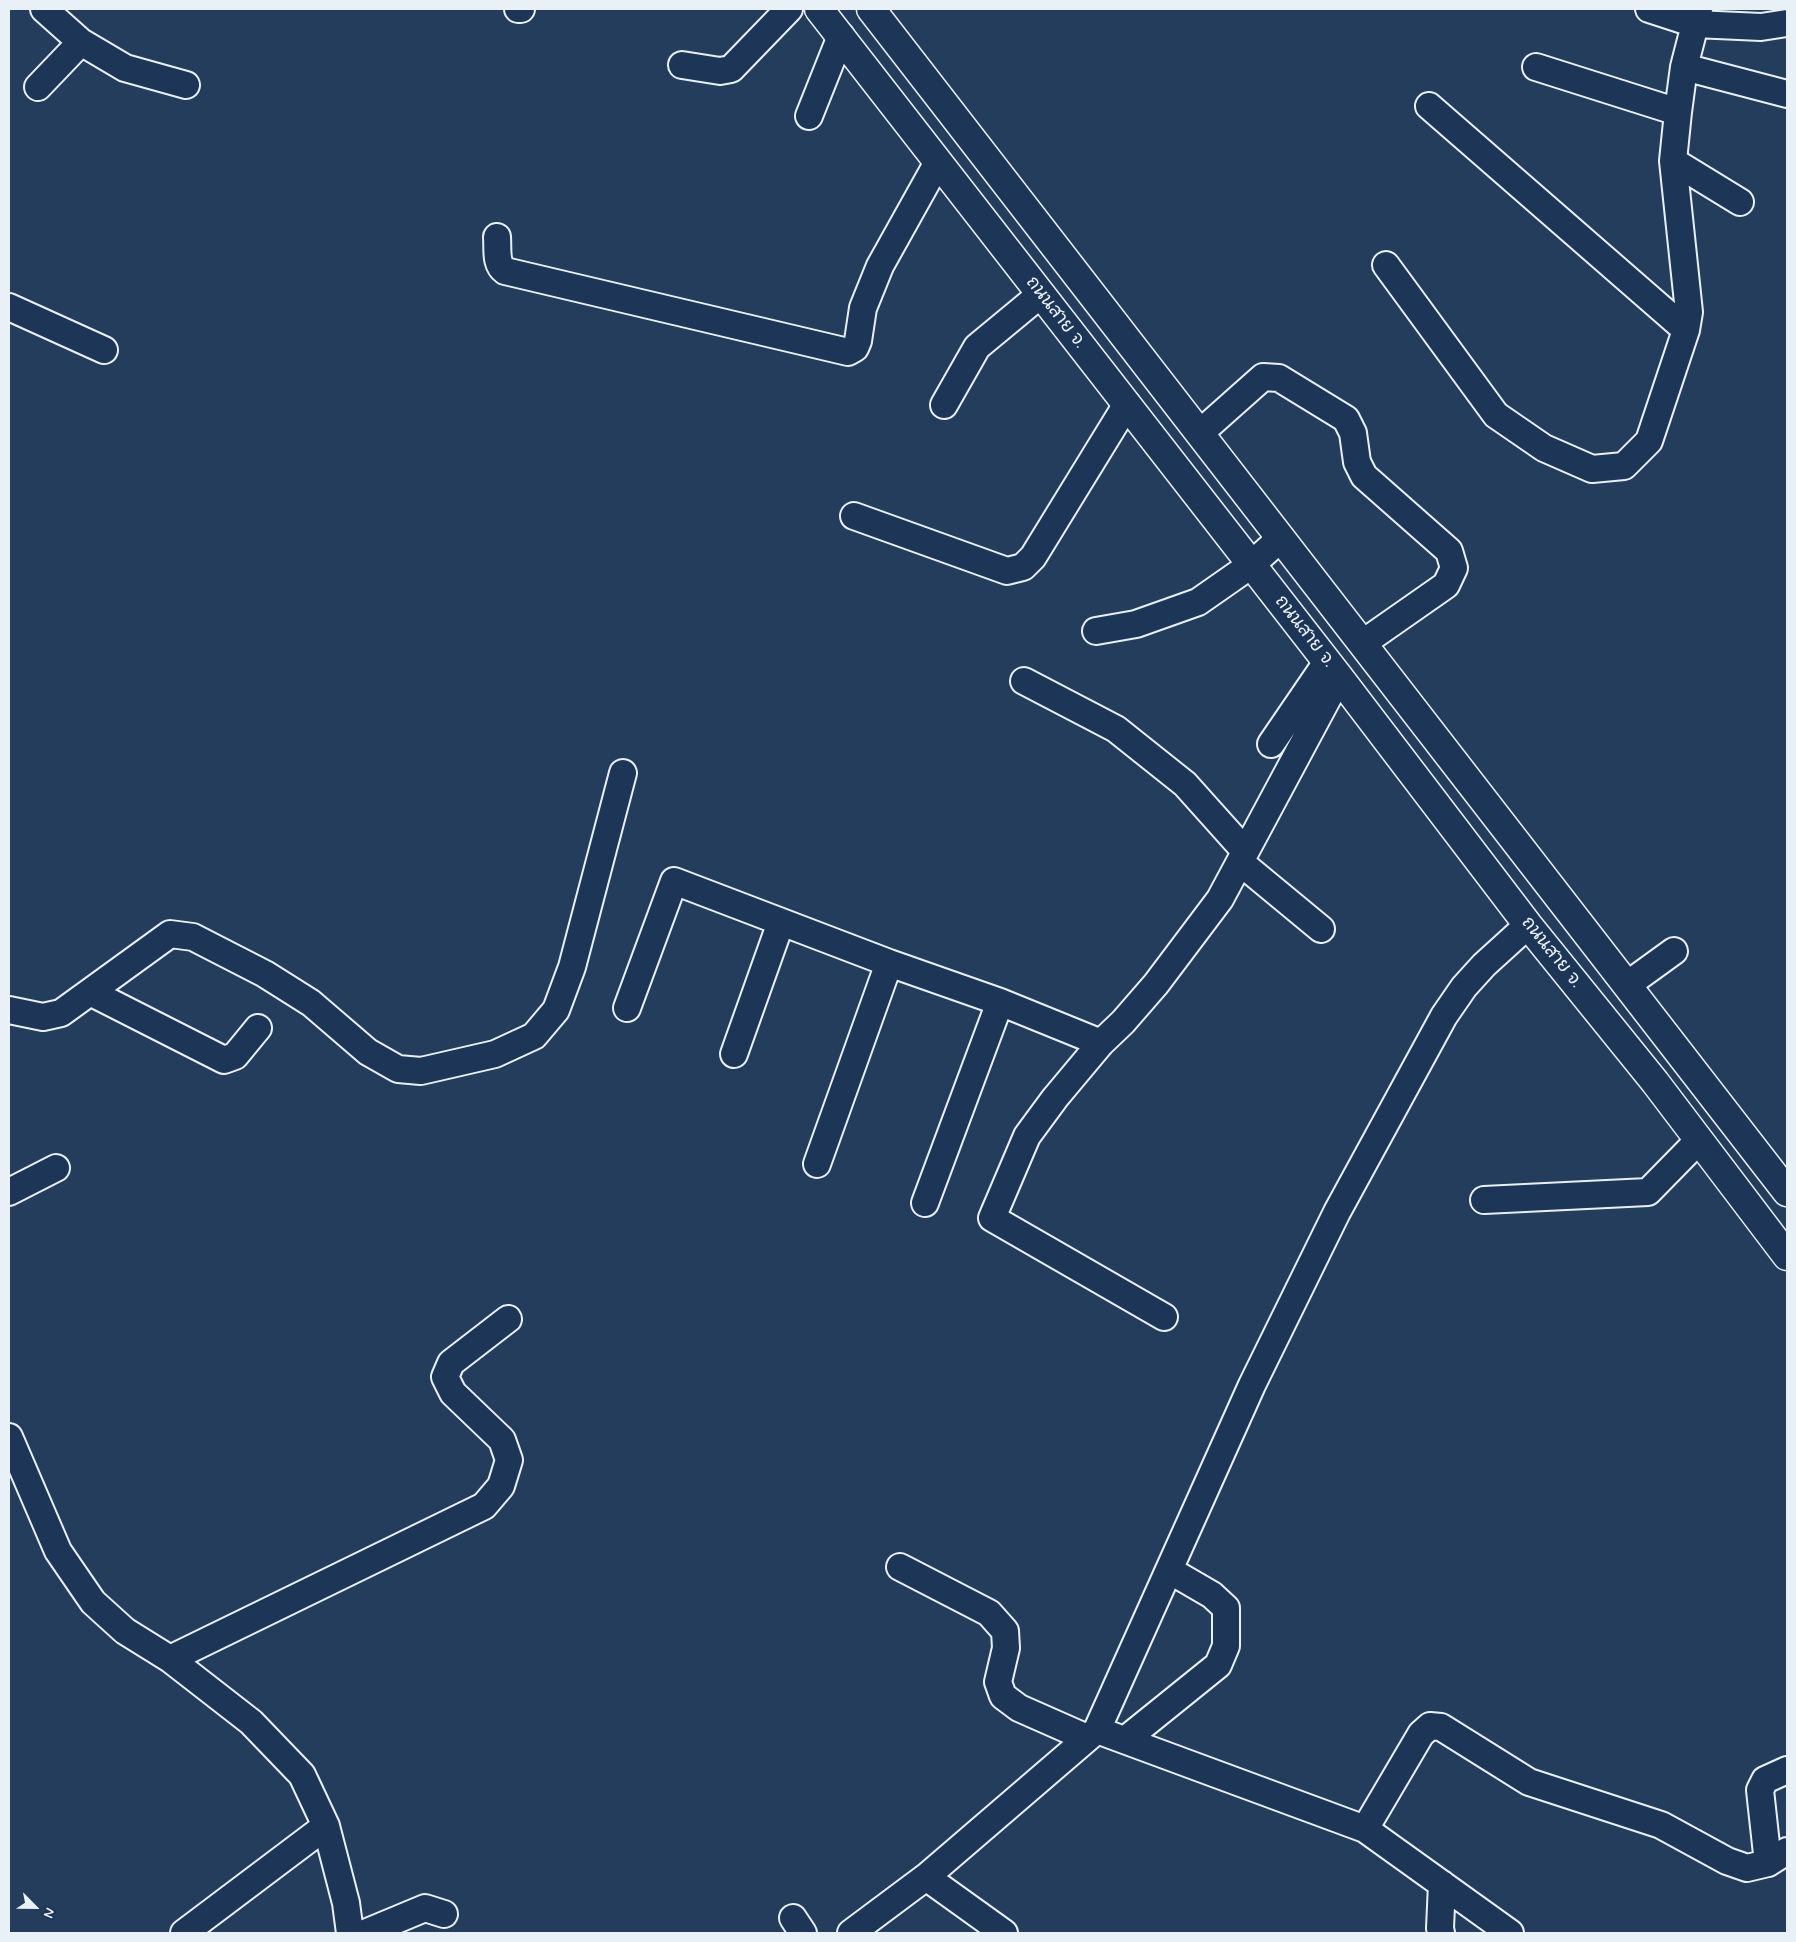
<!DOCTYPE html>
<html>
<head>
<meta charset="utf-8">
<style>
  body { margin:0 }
  #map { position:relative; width:1796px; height:1942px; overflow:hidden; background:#253d5d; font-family:Mynerve,sans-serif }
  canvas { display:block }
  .frame { position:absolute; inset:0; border:10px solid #e8f1f8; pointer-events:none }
  .north { position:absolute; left:10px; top:1882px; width:50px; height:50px; -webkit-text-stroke:4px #1d3557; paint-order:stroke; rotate:113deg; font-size:14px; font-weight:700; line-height:20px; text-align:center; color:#e8f1f8 }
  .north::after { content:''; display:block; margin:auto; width:18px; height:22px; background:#e8f1f8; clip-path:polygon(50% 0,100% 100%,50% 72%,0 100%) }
</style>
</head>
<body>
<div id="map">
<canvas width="1796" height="1942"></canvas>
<div class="frame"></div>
<div class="north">N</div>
</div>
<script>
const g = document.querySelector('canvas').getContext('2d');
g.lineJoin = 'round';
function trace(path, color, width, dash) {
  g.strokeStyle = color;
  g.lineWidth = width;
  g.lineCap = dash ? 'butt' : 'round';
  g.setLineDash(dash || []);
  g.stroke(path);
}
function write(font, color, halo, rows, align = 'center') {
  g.font = font + ' Mynerve,"Playpen Sans Thai",sans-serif';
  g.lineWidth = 4;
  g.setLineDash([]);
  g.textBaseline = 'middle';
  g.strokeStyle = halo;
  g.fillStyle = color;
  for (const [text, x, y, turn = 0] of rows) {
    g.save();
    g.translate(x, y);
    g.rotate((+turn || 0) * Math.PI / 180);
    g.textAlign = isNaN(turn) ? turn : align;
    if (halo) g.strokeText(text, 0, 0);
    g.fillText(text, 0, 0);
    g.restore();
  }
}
const minor = new Path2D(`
  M44 9 81 42 125 68 186 85
  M518 9H521
  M1649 9 1695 24 1761 27 1787 23
  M682 65 720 71 731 69 789 9
  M1536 67 1678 112
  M1684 67 1787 94
  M38 87 81 42
  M1429 106 1686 330
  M809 116 841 36
  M1673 161 1740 202
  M497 237C498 249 495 264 505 271L848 352 855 348 858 341 863 308 880 266 938 162
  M1386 265 1496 415 1544 448 1592 469 1624 466 1649 441 1686 330 1689 312 1673 161 1678 112 1684 67 1699 9
  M9 307 104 350
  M944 405 977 347 1041 294
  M1200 433 1263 377 1279 378 1346 419 1353 433 1357 462 1364 476 1449 551 1454 568 1446 585 1363 643
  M854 516 1007 571 1023 567 1033 557 1127 404
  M1096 631 1136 624 1198 602 1251 565 1281 538
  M1024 681 1116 729 1185 784 1245 851
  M1271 744 1327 662
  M1240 862 1321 929
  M1627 985 1674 951
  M90 992 224 1060 235 1056 258 1028
  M627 1008 674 881 889 963 1000 1002 1101 1043
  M9 1010 43 1017 61 1013 170 934 193 937 265 974 311 1003 368 1052 398 1069 421 1071 495 1054 534 1036 556 1010 572 967 623 773
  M734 1054 781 922
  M817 1164 889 963
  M9 1192 56 1168
  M1484 1200 1648 1192 1699 1140
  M925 1203 1000 1002
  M1164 1317 992 1218 1027 1136 1055 1098 1101 1043 1123 1022 1156 984 1220 899 1339 677
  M9 1437 58 1551 93 1602 125 1631 170 1659 251 1722 302 1775 326 1826 346 1903 350 1933
  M900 1567 989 1613 1005 1631 1006 1648 998 1682 1003 1696 1019 1708 1087 1738
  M170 1659 484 1506 501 1486 509 1460 502 1440 453 1393 445 1377 451 1363 508 1319
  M1097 1730 1365 1829 1510 1933
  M1125 1740 1218 1665 1226 1646V1608L1212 1595 1169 1570
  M1365 1829 1421 1734 1430 1726 1441 1727 1529 1782 1661 1825 1727 1861 1747 1868 1768 1863 1787 1851
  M1768 1863 1760 1790 1765 1780 1787 1770
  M926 1877 1004 1933
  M793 1918 803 1933
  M184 1933 326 1826
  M365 1933 425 1908 444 1914
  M851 1933 926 1877 1097 1730 1252 1385 1337 1212 1444 1016 1464 987 1484 965 1528 925
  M1441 1933 1440 1928 1442 1884`);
const major = new Path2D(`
  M819 9 1339 677 1528 925 1655 1082 1787 1256
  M871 9 1787 1192`);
trace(minor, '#e8f1f8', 30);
trace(major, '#e8f1f8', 31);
trace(minor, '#1d3557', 26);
trace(major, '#1d3557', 28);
write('18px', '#e8f1f8', '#1d3557', [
  ["ถนนสาย จ.",1055,313,52],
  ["ถนนสาย จ.",1304,632,52],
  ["ถนนสาย จ.",1551,953,51]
]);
</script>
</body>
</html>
